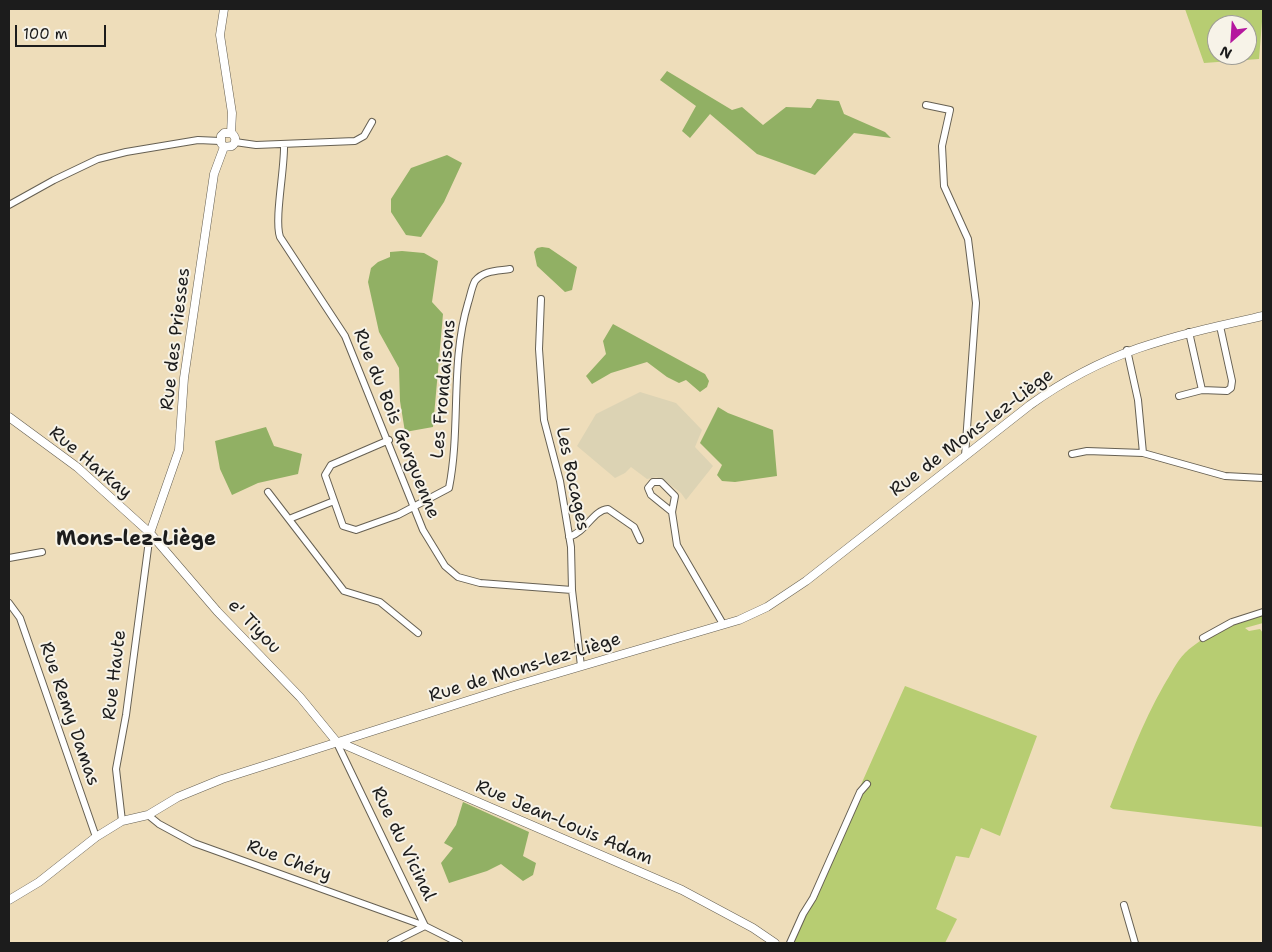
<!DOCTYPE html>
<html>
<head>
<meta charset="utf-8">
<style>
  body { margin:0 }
  #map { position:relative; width:1272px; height:952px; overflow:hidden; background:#eeddba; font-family:"Shantell Sans",sans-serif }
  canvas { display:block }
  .frame { position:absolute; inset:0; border:10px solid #1c1c1c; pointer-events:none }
  .north { position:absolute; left:1207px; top:15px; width:50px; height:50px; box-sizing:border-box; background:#f7f3e8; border:1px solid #9f9d96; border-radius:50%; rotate:206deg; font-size:14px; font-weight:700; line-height:20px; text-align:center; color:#1c1c1c }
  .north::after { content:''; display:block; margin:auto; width:18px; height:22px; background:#b5179e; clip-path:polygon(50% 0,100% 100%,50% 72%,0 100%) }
  .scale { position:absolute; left:15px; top:25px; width:91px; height:22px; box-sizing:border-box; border:2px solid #1c1c1c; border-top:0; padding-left:6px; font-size:15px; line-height:18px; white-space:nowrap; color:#1c1c1c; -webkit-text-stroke:4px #f7f3e8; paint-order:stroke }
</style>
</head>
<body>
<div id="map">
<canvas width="1272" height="952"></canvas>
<div class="frame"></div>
<div class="north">N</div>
<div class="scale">100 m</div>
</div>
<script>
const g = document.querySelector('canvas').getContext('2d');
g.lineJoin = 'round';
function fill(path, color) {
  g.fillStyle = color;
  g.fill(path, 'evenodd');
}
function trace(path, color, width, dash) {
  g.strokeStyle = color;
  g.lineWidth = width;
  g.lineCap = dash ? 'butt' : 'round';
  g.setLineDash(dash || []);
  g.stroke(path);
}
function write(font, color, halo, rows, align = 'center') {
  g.font = font + ' "Shantell Sans",sans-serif';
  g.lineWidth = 4;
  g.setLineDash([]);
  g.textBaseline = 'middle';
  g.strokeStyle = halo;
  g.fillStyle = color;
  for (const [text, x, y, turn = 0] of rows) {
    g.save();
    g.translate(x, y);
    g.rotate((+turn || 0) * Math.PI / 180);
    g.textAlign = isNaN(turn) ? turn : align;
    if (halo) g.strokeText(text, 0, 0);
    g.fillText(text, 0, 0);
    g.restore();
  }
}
fill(new Path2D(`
  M640 392 676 403 702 430 695 447 713 466 686 500 681 493 664 480 656 477 647 479 631 467 625 473 615 478 577 446 596 414Z`), '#dcd3b4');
fill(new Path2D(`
  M1185 9H1263L1259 59 1204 63ZM1217 25H1247V55H1217Z
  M1263 614V623L1245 628 1249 631 1260 629 1263 633V827L1113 809 1110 807C1127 765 1142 723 1164 685 1171 674 1176 662 1185 653 1206 633 1236 622 1263 614Z
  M905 686 1037 736 1000 836 981 828 969 858 956 856 936 909 957 919 945 943H788L810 899Z`), '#b7cd72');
fill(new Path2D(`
  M667 71 732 110 742 107 763 125 786 107 811 108 817 99 839 101 844 114 885 132 891 138 854 133 815 175 757 154 710 114 690 138 682 131 696 106 660 80Z
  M447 155 462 163 444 202 421 237 406 235 391 212V199L411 168Z
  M542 247 549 248 577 267 572 290 565 292 537 266 534 252 537 248Z
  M402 251 424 253 438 261 432 302 443 314 433 427 405 432 400 401 399 368 379 332 368 282 371 268 378 262 390 257V252Z
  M613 324 705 374 709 381 707 387 700 392 686 380 679 383 667 377 647 362 611 373 592 384 586 376 606 354 603 341Z
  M718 407 728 413 773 430 777 476 735 482 722 481 717 475 722 465 700 443Z
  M266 427 274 446 302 454 298 474 258 483 232 495 220 469 215 441Z
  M463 802 529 832 523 856 536 863 533 875 523 881 501 864 487 871 449 883 441 863 453 848 444 843 456 825Z`), '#91b064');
const minor = new Path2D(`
  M926 105 950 110 942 146 944 186 968 239 976 303 965 456
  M235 142 256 145 355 141 364 136 372 122
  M284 144C285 168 274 219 280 237L345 336 423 530 445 566 458 577 480 583 572 590
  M9 205 54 180 98 159 126 152 198 140 220 141
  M541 299 539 349 544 420 560 481 571 547 572 590 581 666
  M1189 332 1202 390
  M1127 350 1138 400 1143 453
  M1179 396 1202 390 1227 391 1231 388 1232 381 1220 326
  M389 440 331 465 325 475 343 526 356 530 398 515 449 488C461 427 450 363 468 303 470 297 472 286 475 281 484 270 498 271 510 269
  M1072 454 1087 451 1143 453 1225 476 1263 478
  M268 492 344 591 380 602 418 633
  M672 512 651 495 648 488 653 482H661L675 496 672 512 677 545 723 624
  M289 519 334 501
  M569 537C586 532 593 510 608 509L634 527 640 540
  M9 558 42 552
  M9 603 20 618 96 837
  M1203 638 1232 622 1263 612
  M336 741 425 926
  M148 815 159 824 194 843 425 926 459 943
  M122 821 116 769 126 715 150 533
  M1124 905 1135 943
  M391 943 425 926
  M790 943 803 914 813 898 860 792 867 784`);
const tertiary = new Path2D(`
  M224 9 220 35 232 113 231 133
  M224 147 221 143V136L224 133H231
  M224 147 232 146C237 142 236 136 231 133
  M9 417 77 467 150 533 217 611 300 697 336 741
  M150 533 179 450 184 378 214 174 224 147
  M336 741 682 890 753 928 775 943
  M9 900 39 882 96 837 122 821 148 815 178 797 222 779 514 686 739 620 767 607 806 581 1030 405C1108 349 1173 336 1263 316`);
trace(minor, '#666053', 8);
trace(tertiary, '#666053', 9);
trace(minor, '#fff', 6);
trace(tertiary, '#fff', 8);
write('18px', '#1c1c1c', '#f7f3e8', [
  ["Rue des Priesses",176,339,-83],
  ["Les Frondaisons",444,389,-85],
  ["Rue du Bois Garguenne",396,424,68],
  ["Rue de Mons-lez-Liège",972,433,-37],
  ["Rue Harkay",90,463,40],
  ["Les Bocages",572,479,78],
  ["e' Tiyou",254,627,46],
  ["Rue de Mons-lez-Liège",525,668,-17],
  ["Rue Haute",115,675,-83],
  ["Rue Remy Damas",69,714,71],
  ["Rue Jean-Louis Adam",564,823,23],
  ["Rue du Vicinal",403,844,64],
  ["Rue Chéry",289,861,20]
]);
write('bold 20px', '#1c1c1c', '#f7f3e8', [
  ["Mons-lez-Liège",136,540]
]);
</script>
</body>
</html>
